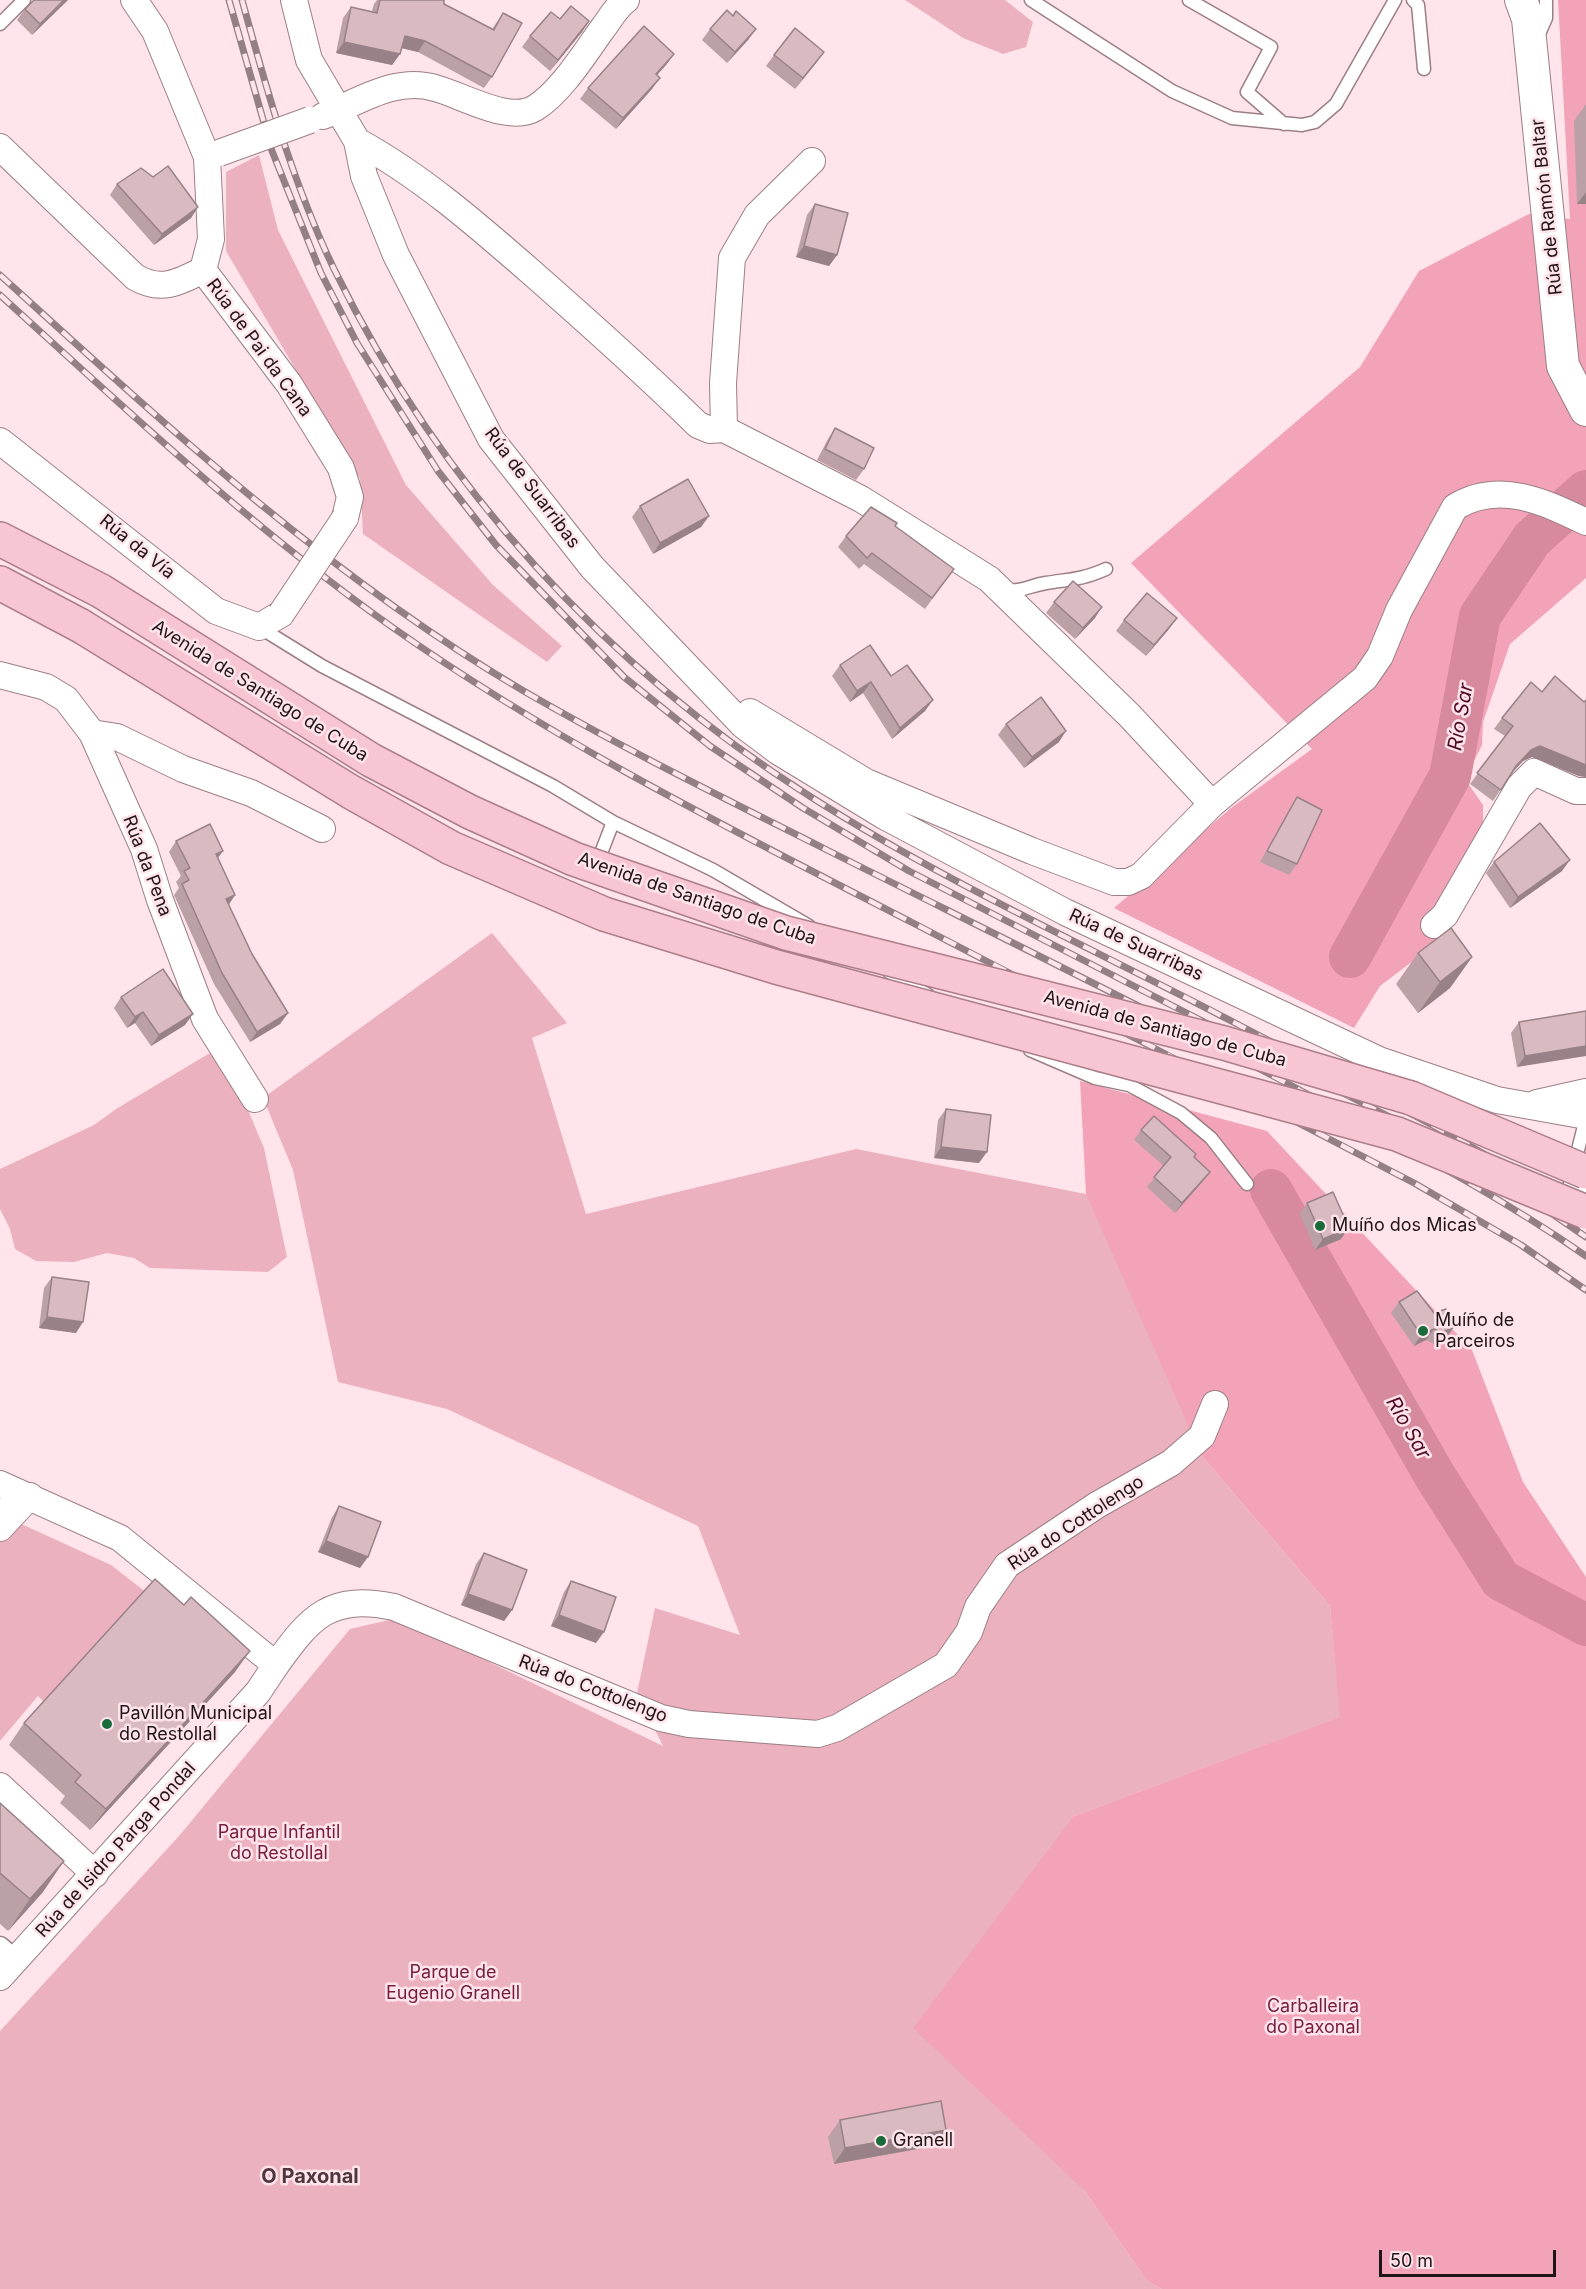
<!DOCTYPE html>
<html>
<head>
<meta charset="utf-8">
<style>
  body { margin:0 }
  #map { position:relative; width:1586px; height:2289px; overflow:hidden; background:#ffe5eb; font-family:Inter,sans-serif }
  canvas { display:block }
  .scale { position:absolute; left:1379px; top:2250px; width:177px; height:27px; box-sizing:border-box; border:3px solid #1f1417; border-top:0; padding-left:8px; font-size:18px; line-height:21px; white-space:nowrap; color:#1f1417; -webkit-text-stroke:4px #ffe5eb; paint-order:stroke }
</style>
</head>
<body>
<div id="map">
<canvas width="1586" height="2289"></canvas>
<div class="scale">50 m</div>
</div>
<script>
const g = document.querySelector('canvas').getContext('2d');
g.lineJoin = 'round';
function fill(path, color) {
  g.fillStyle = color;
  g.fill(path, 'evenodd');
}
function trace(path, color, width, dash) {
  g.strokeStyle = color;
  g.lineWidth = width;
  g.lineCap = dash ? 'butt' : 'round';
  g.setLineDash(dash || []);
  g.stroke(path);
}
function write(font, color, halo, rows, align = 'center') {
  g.font = font + ' Inter,sans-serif';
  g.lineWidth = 5;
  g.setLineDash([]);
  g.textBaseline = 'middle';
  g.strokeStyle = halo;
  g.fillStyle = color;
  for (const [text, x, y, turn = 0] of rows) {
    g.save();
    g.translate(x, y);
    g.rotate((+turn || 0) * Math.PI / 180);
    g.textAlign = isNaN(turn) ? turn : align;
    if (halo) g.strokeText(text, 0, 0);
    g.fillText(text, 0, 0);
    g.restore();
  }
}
fill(new Path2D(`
  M905 0H1005L1033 22 1026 47 1003 54 963 38Z
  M259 155 278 230 406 485 493 585 562 646 547 662 363 534 360 479 226 251V172Z
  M492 933 567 1023 532 1038 586 1214 856 1149 1086 1194 1187 1372 1201 1455 1330 1606 1341 1717 1074 1816 1084 2190 1147 2281 1162 2289H0V2031L179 1836 350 1629 398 1618 663 1746 637 1693 655 1608 740 1635 698 1526 447 1409 338 1382 293 1170 263 1098Z
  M215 1050 240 1091 264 1148 287 1257 268 1272 150 1268 134 1258 107 1253 74 1262 36 1261 15 1249 10 1229 0 1209V1169L94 1125 116 1109Z
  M17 1522 111 1565 147 1593 46 1704 38 1696 0 1741V1541Z`), '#ecb1bf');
fill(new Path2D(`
  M1558 0H1586V578L1510 644 1483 722 1482 745 1465 779 1483 805V829L1438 908 1442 939 1380 986 1354 1028 1114 908 1231 808 1312 749 1131 563 1360 367 1419 271 1529 214 1570 219Z
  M1080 1081 1267 1131 1472 1350 1523 1482 1586 1577V2289H1162L1147 2281 1084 2190 913 2028 1074 1816 1340 1717 1330 1606 1201 1455 1086 1194Z`), '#f2a3b8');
trace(new Path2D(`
  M1350 957 1450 776 1480 616 1532 539 1586 491
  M1271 1190 1435 1476 1501 1580 1586 1625`), '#d78a9e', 42);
const service = new Path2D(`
  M1031 0 1172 91 1232 118 1302 125 1315 122 1336 104 1395 0
  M1189 0 1271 47 1247 92 1284 124
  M1413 0 1418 5 1424 69
  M0 24 24 0
  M1538 36 1546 18V0
  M1004 590C1023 592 1028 586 1046 583 1071 579 1081 580 1106 569
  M259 627 322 666 553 786 613 822 713 870 809 926
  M601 853 613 822
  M889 972 928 995
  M1030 1050 1095 1078 1129 1085 1181 1113 1211 1138 1247 1184
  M1586 1118 1570 1182 1586 1190
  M0 1508 16 1491`);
const pedestrian = new Path2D(`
  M0 1946 16 1960`);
const minor = new Path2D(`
  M134 0 155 31 207 157 211 239 203 270
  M294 0 309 60 357 141 364 176 396 255 491 439 592 567 743 725 779 752 884 816 1065 912 1379 1060 1497 1100 1586 1116
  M323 116C359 102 395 76 435 88 462 95 509 124 535 108 561 92 585 53 603 28 610 19 616 7 626 0
  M357 141C421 176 476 224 531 272 588 322 644 372 698 425L710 430 724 429 861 499 989 579 1129 715 1212 804
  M0 147 135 277C160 292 178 283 203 270
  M203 270 289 384 341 468 350 497 345 518
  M724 429 723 383 732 258 757 215 812 161
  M0 441 216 611 259 627 281 614
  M0 675 46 687 66 699 92 733 144 849 160 900 205 1019 255 1099
  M750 712 866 782 1032 851 1114 882H1128L1141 876 1212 804 1365 678 1380 656 1399 610 1455 507C1499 480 1545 502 1586 522
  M92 733 117 737 183 769 251 793 322 829
  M1434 925 1445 915 1519 787 1534 772 1576 791H1586
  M1537 1103 1586 1092
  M0 1484 120 1538 276 1665C311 1616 330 1594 394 1607L661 1718 689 1724 818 1734 837 1728 946 1665 969 1632 978 1607 1007 1565 1097 1505 1171 1463 1202 1436 1215 1404
  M0 1528 30 1496
  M0 1786 95 1874
  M0 1977 258 1692 276 1665`);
const tertiary = new Path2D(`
  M1521 0 1528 19 1563 366 1586 410`);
const trunk = new Path2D(`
  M0 539 101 591
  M0 583 81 626`);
trace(service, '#9b7f85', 15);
trace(pedestrian, '#9b7f85', 21);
trace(minor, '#9b7f85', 28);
trace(tertiary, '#9b7f85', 34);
trace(trunk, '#ab7e89', 36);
trace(service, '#fff', 12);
trace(pedestrian, '#fff', 18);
trace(minor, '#fff', 26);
trace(tertiary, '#fff', 32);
trace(trunk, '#f8c6d2', 33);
const rail = new Path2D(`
  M229 0 272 151 321 273 357 343 438 471 496 545 624 677 710 746 803 808 909 871 1474 1160 1586 1237
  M242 0C267 91 293 184 334 269 441 488 606 667 811 797 948 884 1096 950 1239 1025 1355 1086 1479 1142 1586 1220
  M0 275C165 425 329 576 522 690 620 747 722 797 823 848 988 931 1155 1012 1318 1100 1411 1150 1499 1196 1586 1256
  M0 295C127 410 252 528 392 627 555 742 736 832 913 923 1080 1009 1247 1096 1414 1183L1521 1245 1586 1290`);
trace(rail, '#938085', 7);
trace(rail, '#ffe5eb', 4.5, [14]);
const minorBridge = new Path2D(`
  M219 153 310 120
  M281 614 345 518`);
const trunkBridge = new Path2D(`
  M101 591 371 760 470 812 574 859 786 933 1224 1043 1411 1098 1586 1172
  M81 626 351 792 451 848 604 914 776 967 1397 1134 1586 1212`);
trace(minorBridge, '#9b7f85', 28, []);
trace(trunkBridge, '#ab7e89', 36, []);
trace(minorBridge, '#fff', 26);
trace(trunkBridge, '#f8c6d2', 33);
fill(new Path2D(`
  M34 0H68L32 35 17 20 25 9Z
  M377 0H444V4L492 29 503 13 492 77 484 88 418 52 402 48 400 54 392 65 336 53 343 18 351 7 372 11 374 4Z
  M733 16 756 29 748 40 727 63 702 40 710 29Z
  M560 19 589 21 582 32 550 71 522 47 530 36Z
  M674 54 666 65 657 75 652 89 616 129 580 99 588 88Z
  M774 55 816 63 795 89 766 66Z
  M1586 104V204H1577L1574 121Z
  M153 177 198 207 191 218 154 245 110 195 117 184Z
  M815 204 837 255 829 266 796 257 807 215Z
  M835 428 864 469 856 480 817 460 828 439Z
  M640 506 709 516 701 527 653 554 632 517Z
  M895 526 954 569 925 609 864 564 859 569 838 547 846 536Z
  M1054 602 1095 618 1075 639 1046 613Z
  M1124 620 1169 629 1146 656 1116 631Z
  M840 665 891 676 925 711 892 739 863 693 850 702 832 676Z
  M1542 692 1584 702 1586 700V777L1579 776 1532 757 1523 761 1511 774 1493 801 1470 784 1505 736 1494 729 1502 718Z
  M1006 724 1059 742 1024 768 998 735Z
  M1297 797V864L1289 875 1260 862 1290 808Z
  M176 841 218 858 235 895 228 905 252 954 288 1013 280 1024 250 1042 214 984 174 895 179 888 176 882 181 876 169 852Z
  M1494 862 1562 871 1510 908 1486 873Z
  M1418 953 1472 957 1450 988 1418 1013 1396 984Z
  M121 997 185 1025 151 1046 135 1023 127 1028 114 1008Z
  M1586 1011 1517 1067 1511 1033 1519 1022Z
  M946 1109 979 1163 934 1158 938 1120Z
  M1141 1130 1194 1157 1210 1172 1203 1181 1175 1213 1147 1187 1164 1166 1134 1140Z
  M1307 1203 1341 1239 1315 1250 1300 1214Z
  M52 1277 76 1333 39 1328 44 1288Z
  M1417 1291 1446 1338 1434 1344 1426 1340 1414 1346 1391 1313 1399 1302Z
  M339 1506 360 1568 318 1552 332 1517Z
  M484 1553 512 1610 504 1621 461 1605 476 1564Z
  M571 1581 596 1643 551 1626 564 1592Z
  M235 1672 90 1830 60 1803 65 1796 9 1745 24 1723Z
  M0 1803 43 1892 8 1931 0 1924Z
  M840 2120 934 2146 834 2164 828 2137Z`), '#bba0a6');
fill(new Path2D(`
  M64 0H68L32 35 40 24Z
  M589 21 582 32 550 71 558 60Z
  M756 29 748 40 727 63 735 52Z
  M405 36 425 41 418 52 397 47Z
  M344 42 400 54 392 65 336 53Z
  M824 52 816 63 795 89 803 78Z
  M674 54 666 65 648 85 656 74Z
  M660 78 652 89 616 129 623 118Z
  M1586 192V204H1577Z
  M198 207 191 218 154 245 162 234Z
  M804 246 837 255 829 266 796 257Z
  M709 516 701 527 653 554 660 543Z
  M1102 607 1095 618 1075 639 1083 628Z
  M1177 618 1169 629 1146 656 1154 645Z
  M871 682 863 693 850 702 857 691Z
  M933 700 925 711 892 739 900 728Z
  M1066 731 1059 742 1024 768 1032 757Z
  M1540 746 1586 765V777L1579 776 1532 757 1523 761 1508 777 1516 766 1531 750Z
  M223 851 215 862 216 854Z
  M1570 860 1562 871 1510 908 1518 897Z
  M235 895 228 906 226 899Z
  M1472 957 1450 988 1418 1013 1440 982Z
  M143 1012 135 1023 127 1028 135 1017Z
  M288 1013 280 1024 250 1042 257 1032Z
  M193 1014 185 1025 151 1046 159 1035Z
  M1586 1046V1056L1517 1067 1525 1056Z
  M941 1147 987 1152 979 1163 934 1158Z
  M1210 1172 1203 1181 1175 1213 1182 1203Z
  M1349 1228 1341 1239 1315 1250 1323 1239Z
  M47 1317 83 1322 76 1333 39 1328Z
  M1454 1327 1446 1338 1434 1344 1441 1333Z
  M1434 1329 1426 1340 1414 1346 1421 1335Z
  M326 1541 368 1557 360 1568 318 1552Z
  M468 1594 512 1610 504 1621 461 1605Z
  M559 1615 604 1632 596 1643 551 1626Z
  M250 1651 235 1672 90 1830 106 1809Z
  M64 1861 43 1892 8 1931 30 1899Z
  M946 2130 934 2146 834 2164 845 2148Z`), '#988287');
const building = new Path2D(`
  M34 0H64L40 24 25 9Z
  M380 0H444V4L494 30 503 13 522 23 492 77 425 41 405 36 400 54 344 42 351 7 377 13Z
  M571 6 589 21 558 60 530 36 551 12 560 19Z
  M727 10 733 16 736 11 756 29 735 52 710 29Z
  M644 26 674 54 656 74 660 78 623 118 588 88Z
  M795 28 824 52 803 78 774 55Z
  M168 166 198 207 162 234 117 184 141 168 153 177Z
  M815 204 848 213 837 255 804 246Z
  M835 428 874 448 864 469 825 449Z
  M688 479 709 516 660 543 640 506Z
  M871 507 897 523 895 526 954 569 932 598 872 553 867 558 846 536Z
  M1073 581 1102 607 1083 628 1054 602Z
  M1147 593 1177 618 1154 645 1124 620Z
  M870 645 891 676 907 665 933 700 900 728 871 682 857 691 840 665Z
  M1555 676 1584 702 1586 700V765L1540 746 1531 750 1516 766 1501 790 1477 773 1513 726 1502 718 1531 682 1542 692Z
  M1041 697 1066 731 1032 757 1006 724Z
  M1297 797 1322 810 1297 864 1267 851Z
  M1540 823 1570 860 1518 897 1494 862Z
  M210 824 223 851 216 854 235 895 226 899 252 954 288 1013 257 1032 222 973 182 884 189 880 184 871 190 868 176 841Z
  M1451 928 1472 957 1440 982 1418 953Z
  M163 969 193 1014 159 1035 143 1012 135 1017 121 997Z
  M1586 1011V1046L1525 1056 1519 1022Z
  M946 1109 991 1115 987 1152 941 1147Z
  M1154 1116 1196 1154 1194 1157 1210 1172 1182 1203 1154 1177 1171 1157 1141 1130Z
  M1333 1192 1349 1228 1323 1239 1307 1203Z
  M52 1277 89 1282 83 1322 47 1317Z
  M1417 1291 1434 1313 1446 1309 1454 1327 1441 1333 1434 1329 1421 1335 1399 1302Z
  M339 1506 381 1522 368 1557 326 1541Z
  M484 1553 527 1570 512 1610 468 1594Z
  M155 1579 184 1605 191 1597 250 1651 106 1809 75 1782 81 1775 24 1723Z
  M571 1581 616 1597 604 1632 559 1615Z
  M0 1803 64 1861 30 1899 0 1873Z
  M941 2101 946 2130 845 2148 840 2120Z`);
fill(building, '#d9bac1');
trace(building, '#988287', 1.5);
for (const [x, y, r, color] of [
  [1320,1226,6,"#1a6b3b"],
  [1423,1331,6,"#1a6b3b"],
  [107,1724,6,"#1a6b3b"],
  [881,2141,6,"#1a6b3b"]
]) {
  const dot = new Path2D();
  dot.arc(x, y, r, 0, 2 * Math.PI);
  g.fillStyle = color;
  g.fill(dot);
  trace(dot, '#ffe5eb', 2);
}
write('18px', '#1f1417', '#ffe5eb', [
  ["Rúa de Ramón Baltar",1547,207,-96],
  ["Rúa de Pai da Cana",259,348,54],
  ["Rúa de Suarribas",532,488,53],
  ["Rúa da Vía",137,547,39],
  ["Avenida de Santiago de Cuba",260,691,32],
  ["Rúa da Pena",147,866,69],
  ["Avenida de Santiago de Cuba",697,899,19],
  ["Rúa de Suarribas",1136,945,25],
  ["Avenida de Santiago de Cuba",1165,1029,15],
  ["Rúa do Cottolengo",1076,1523,-33],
  ["Rúa do Cottolengo",593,1689,21],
  ["Rúa de Isidro Parga Pondal",116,1850,-48]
]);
write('18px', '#1f1417', '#ffe5eb', [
  ["Muíño dos Micas",1332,1226],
  ["Muíño de",1435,1321],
  ["Parceiros",1435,1342],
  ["Pavillón Municipal",119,1714],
  ["do Restollal",119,1735],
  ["Granell",893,2141]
], 'left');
write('18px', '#761c3d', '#ffe5eb', [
  ["Parque Infantil",279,1833],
  ["do Restollal",279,1854],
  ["Parque de",453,1973],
  ["Eugenio Granell",453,1994],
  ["Carballeira",1313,2007],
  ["do Paxonal",1313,2028]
]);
write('italic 20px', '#4f0a26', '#ffe5eb', [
  ["Río Sar",1461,717,-80],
  ["Río Sar",1408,1428,60]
]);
write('bold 20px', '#4f373d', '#ffe5eb', [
  ["O Paxonal",310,2177]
]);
</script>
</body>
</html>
